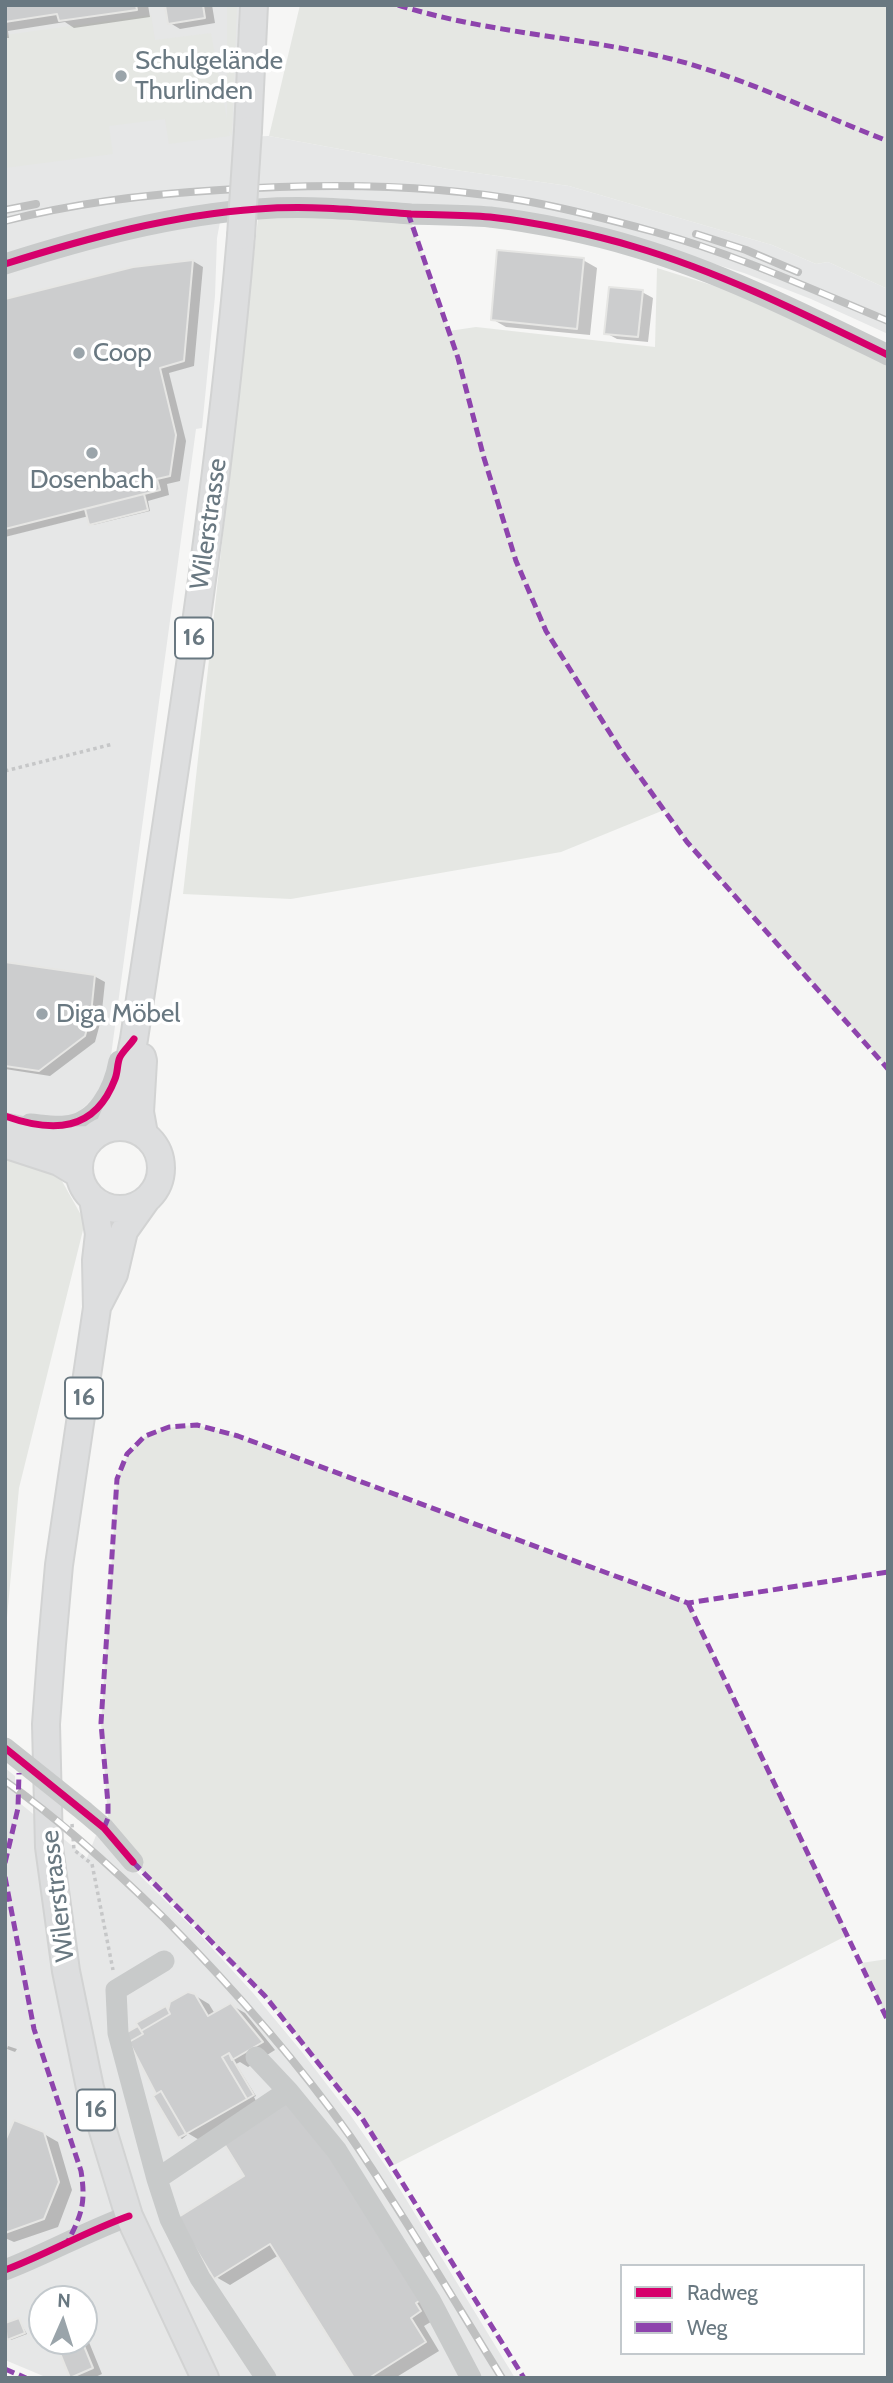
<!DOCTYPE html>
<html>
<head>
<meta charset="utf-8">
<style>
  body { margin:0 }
  #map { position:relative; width:893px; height:2383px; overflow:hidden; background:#f6f6f5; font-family:Cabin,sans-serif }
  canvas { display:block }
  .frame { position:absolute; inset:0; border:7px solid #697881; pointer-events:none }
  .legend { position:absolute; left:620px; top:2264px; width:245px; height:91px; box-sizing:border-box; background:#fff; border:2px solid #c3c9cd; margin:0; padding:9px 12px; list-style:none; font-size:21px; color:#697881 }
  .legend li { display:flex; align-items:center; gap:14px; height:35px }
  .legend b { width:35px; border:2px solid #c3c9cd }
  .north { position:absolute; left:28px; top:2285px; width:70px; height:70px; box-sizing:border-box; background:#fff; border:2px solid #c3c9cd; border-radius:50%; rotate:3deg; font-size:19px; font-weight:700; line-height:28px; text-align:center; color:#697881 }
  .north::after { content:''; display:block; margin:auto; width:24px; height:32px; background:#9aa4aa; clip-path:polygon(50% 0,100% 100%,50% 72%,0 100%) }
</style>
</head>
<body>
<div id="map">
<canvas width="893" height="2383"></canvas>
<div class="frame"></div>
<ul class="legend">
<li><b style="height:9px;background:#d6006c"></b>Radweg</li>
<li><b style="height:9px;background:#8e44ad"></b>Weg</li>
</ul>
<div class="north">N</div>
</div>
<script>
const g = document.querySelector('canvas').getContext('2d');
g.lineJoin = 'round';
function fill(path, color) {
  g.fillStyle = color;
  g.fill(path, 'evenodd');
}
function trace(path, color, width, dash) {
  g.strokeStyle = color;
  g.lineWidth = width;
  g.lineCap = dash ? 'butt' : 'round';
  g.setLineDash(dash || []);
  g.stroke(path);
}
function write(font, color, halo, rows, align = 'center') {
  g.font = font + ' Cabin,sans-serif';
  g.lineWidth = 7;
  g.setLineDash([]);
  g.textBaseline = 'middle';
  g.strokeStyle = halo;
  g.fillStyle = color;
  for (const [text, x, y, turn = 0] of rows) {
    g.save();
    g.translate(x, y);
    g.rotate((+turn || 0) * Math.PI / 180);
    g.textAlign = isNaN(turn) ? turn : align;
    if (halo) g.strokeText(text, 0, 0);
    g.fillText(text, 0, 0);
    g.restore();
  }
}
fill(new Path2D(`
  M5 5H165L205 18 203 5H239L234 137 269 136 448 169 569 186 772 245 816 264 828 262 888 289V334L811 299 744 273 633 239 223 206 217 238 215 296 202 428 196 429 107 1085 76 1115 41 1122 5 1111Z
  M5 1768 15 1776 16 1800 87 1858 97 1833 201 1936 253 1993 302 2052 351 2116 387 2168 515 2378H48L5 2360ZM42 2299H84V2341H42Z`), '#e6e7e7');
fill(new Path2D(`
  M227 5H237L232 136 229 131 230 136 169 144 165 119 109 126 113 154 5 168V35L151 15 155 40 211 33 227 119Z
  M300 5H888V289L828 262 816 264 772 245 569 186 448 169 269 136Z
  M259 209 408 213 449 331 476 327 655 347 657 268 798 312 888 355V1069L687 842 664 810 561 852 291 899 183 894Z
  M5 1157 58 1174 85 1222 19 1488 5 1639Z
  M197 1425 238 1436 688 1603 848 1935 392 2166 362 2118 265 1996 133 1862 108 1818 101 1723 117 1479C135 1434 150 1428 197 1425Z
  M888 1959V2021L861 1963Z`), '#e5e7e3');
fill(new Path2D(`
  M5 5H148L150 17 74 28 65 22 8 31 9 38H5Z
  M167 5H212L215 23 180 29 170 23Z
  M583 260 597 268 590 335 506 327 492 319Z
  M193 261 203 267 194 366 169 373 186 441 180 481 167 484 169 495 148 501 150 511 93 525 89 516 5 537V301Z
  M642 292 653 298 648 342 617 339 606 333Z
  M5 964 94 976 105 982 101 1020 95 1042 50 1076 5 1069Z
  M194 1995 209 2004 215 2014 231 2005 245 2013 275 2050 248 2067 240 2062 236 2064 256 2096 254 2097 259 2107 201 2141 184 2131 187 2135 182 2139 179 2137 126 2035 166 2008 170 2010Z
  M8 2046 17 2049 15 2052 7 2049Z
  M291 2101 434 2320 424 2326 439 2351 395 2378H356L279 2255 230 2285 216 2277 247 2177Z
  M44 2134 58 2142 72 2190 58 2227 14 2242 5 2238V2222Z
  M19 2320 27 2334 11 2340 5 2331V2325Z
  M84 2330 102 2374 93 2378H74L57 2341H84Z`), '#0003');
const building = new Path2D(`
  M5 5H136L137 10 59 21 57 14 5 22Z
  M165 5H203L205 18 168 24Z
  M497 250 584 258 577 329 491 320Z
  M193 260 184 361 160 368 176 435 170 476 157 479 160 490 5 529V299L133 267Z
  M609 287 643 290 638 337 604 334Z
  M144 494 148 510 89 525 85 509Z
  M5 962 95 975 91 1014 85 1036 39 1071 5 1066Z
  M188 1992 195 1994 208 2016 231 2003 263 2042 232 2060 229 2053 222 2057 247 2099 186 2134 161 2091 156 2094 129 2042 143 2034 141 2031 170 2014 168 2010 170 2002Z
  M166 2006 170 2014 141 2031 136 2023Z
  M138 2026 143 2034 129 2042 124 2034Z
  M229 2053 254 2095 247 2099 222 2057Z
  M161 2091 186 2134 178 2138 153 2096Z
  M291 2099 328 2147 422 2299 416 2303 421 2311 411 2318 426 2342 369 2378H354L270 2244 214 2279 177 2218 244 2176 223 2142Z
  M14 2120 44 2132 59 2182 44 2219 5 2233V2141Z
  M19 2318 25 2333 7 2340 5 2323Z
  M55 2341H82L93 2368 70 2378Z`);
fill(building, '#cccdce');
trace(building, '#e6e6e4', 2);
const major = new Path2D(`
  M248 130 254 5
  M142 1057 143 1061 140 1112 144 1134
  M79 1168a41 41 0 1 1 82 0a41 41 0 1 1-82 0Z
  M5 1127 60 1140 91 1139
  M108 1128 123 1094 134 1039C174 772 218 505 241 236
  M7 1145 59 1162 79 1174
  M93 1199 99 1234 96 1260 97 1308 59 1565 52 1644 46 1724 49 1847 66 1971 90 2088 129 2216 205 2378
  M99 1303 114 1274 124 1231 146 1200`);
trace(major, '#d2d3d3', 30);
trace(new Path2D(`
  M5 771 113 744
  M72 1824 74 1850 92 1864 113 1970`), '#c6c7c8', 3.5, [3.5, 3.5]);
trace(new Path2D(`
  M5 264C87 238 172 215 258 209 309 205 360 210 411 214 437 215 464 215 490 217 534 222 593 234 635 247 723 273 806 315 888 355
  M30 1124C42 1125 53 1127 65 1126 97 1124 114 1089 119 1061
  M84 1811 104 1828 133 1862
  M164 1961 116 1990 118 2033 157 2179 170 2219 200 2278 266 2378
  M256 2057 288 2091 337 2151 430 2300 471 2378
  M157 2179 288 2091
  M5 2270C47 2254 87 2231 129 2216`), '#c8caca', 21);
trace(major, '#dddedf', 26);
const rail = new Path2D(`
  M5 210 36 204
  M5 221C75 203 148 194 220 190 323 183 429 183 531 202 573 210 615 221 655 232 735 254 811 289 888 321
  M696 234 746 250 798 272
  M5 1781C63 1822 115 1870 165 1919 232 1987 295 2058 350 2136 404 2215 452 2297 502 2378`);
trace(rail, '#bfc0c0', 8);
trace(rail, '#fff', 5, [16]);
const majorBridge = new Path2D(`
  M241 236 248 130`);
trace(majorBridge, '#d2d3d3', 30, []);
trace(new Path2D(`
  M5 1748 84 1811`), '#c8caca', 21);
trace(majorBridge, '#dddedf', 26);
trace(new Path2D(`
  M398 5C483 32 572 36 659 56 738 74 812 112 888 141
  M408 213 458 358 484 458 516 561 546 631 620 749 687 842 888 1069
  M688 1603 888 2021
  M104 1828 108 1818V1804L101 1723 117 1479 127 1454 145 1436 169 1427 197 1425 238 1436 688 1603 888 1572
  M133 1862 265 1996 362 2118 524 2378
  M5 1863 18 1808 19 1773
  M5 1877 34 2029 81 2171C86 2203 82 2214 67 2243
  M5 2369 26 2378`), '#8e44ad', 5, [10, 5]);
trace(new Path2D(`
  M5 264C87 238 172 215 258 209 309 205 360 210 411 214 437 215 464 215 490 217 534 222 593 234 635 247 723 273 806 315 888 355
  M5 1116C53 1133 95 1132 115 1079 118 1072 117 1063 120 1057 123 1051 130 1045 134 1039
  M5 1748 104 1828 133 1862
  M5 2270C47 2254 87 2231 129 2216`), '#d6006c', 7);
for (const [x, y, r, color] of [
  [121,76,7,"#9aa4aa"],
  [79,353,7,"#9aa4aa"],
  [92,453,7,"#9aa4aa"],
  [42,1014,7,"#9aa4aa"]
]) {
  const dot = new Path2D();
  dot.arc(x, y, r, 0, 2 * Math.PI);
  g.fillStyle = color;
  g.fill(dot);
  trace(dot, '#fff', 2.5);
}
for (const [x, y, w] of [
  [194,638,38],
  [84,1398,38],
  [96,2110,38]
]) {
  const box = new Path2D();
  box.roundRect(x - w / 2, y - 20.5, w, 41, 5);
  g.fillStyle = '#fff';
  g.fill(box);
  trace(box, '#697881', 2);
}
write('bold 24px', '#697881', null, [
  ["16",194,638],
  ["16",84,1398],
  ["16",96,2110]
]);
write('26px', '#697881', '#fff', [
  ["Schulgelände",135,61],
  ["Thurlinden",135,91],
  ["Coop",93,353],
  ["Dosenbach",92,480,"center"],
  ["Diga Möbel",56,1014]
], 'left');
write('26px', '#697881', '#fff', [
  ["Wilerstrasse",209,524,-82],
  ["Wilerstrasse",58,1896,-97]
]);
</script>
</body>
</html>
